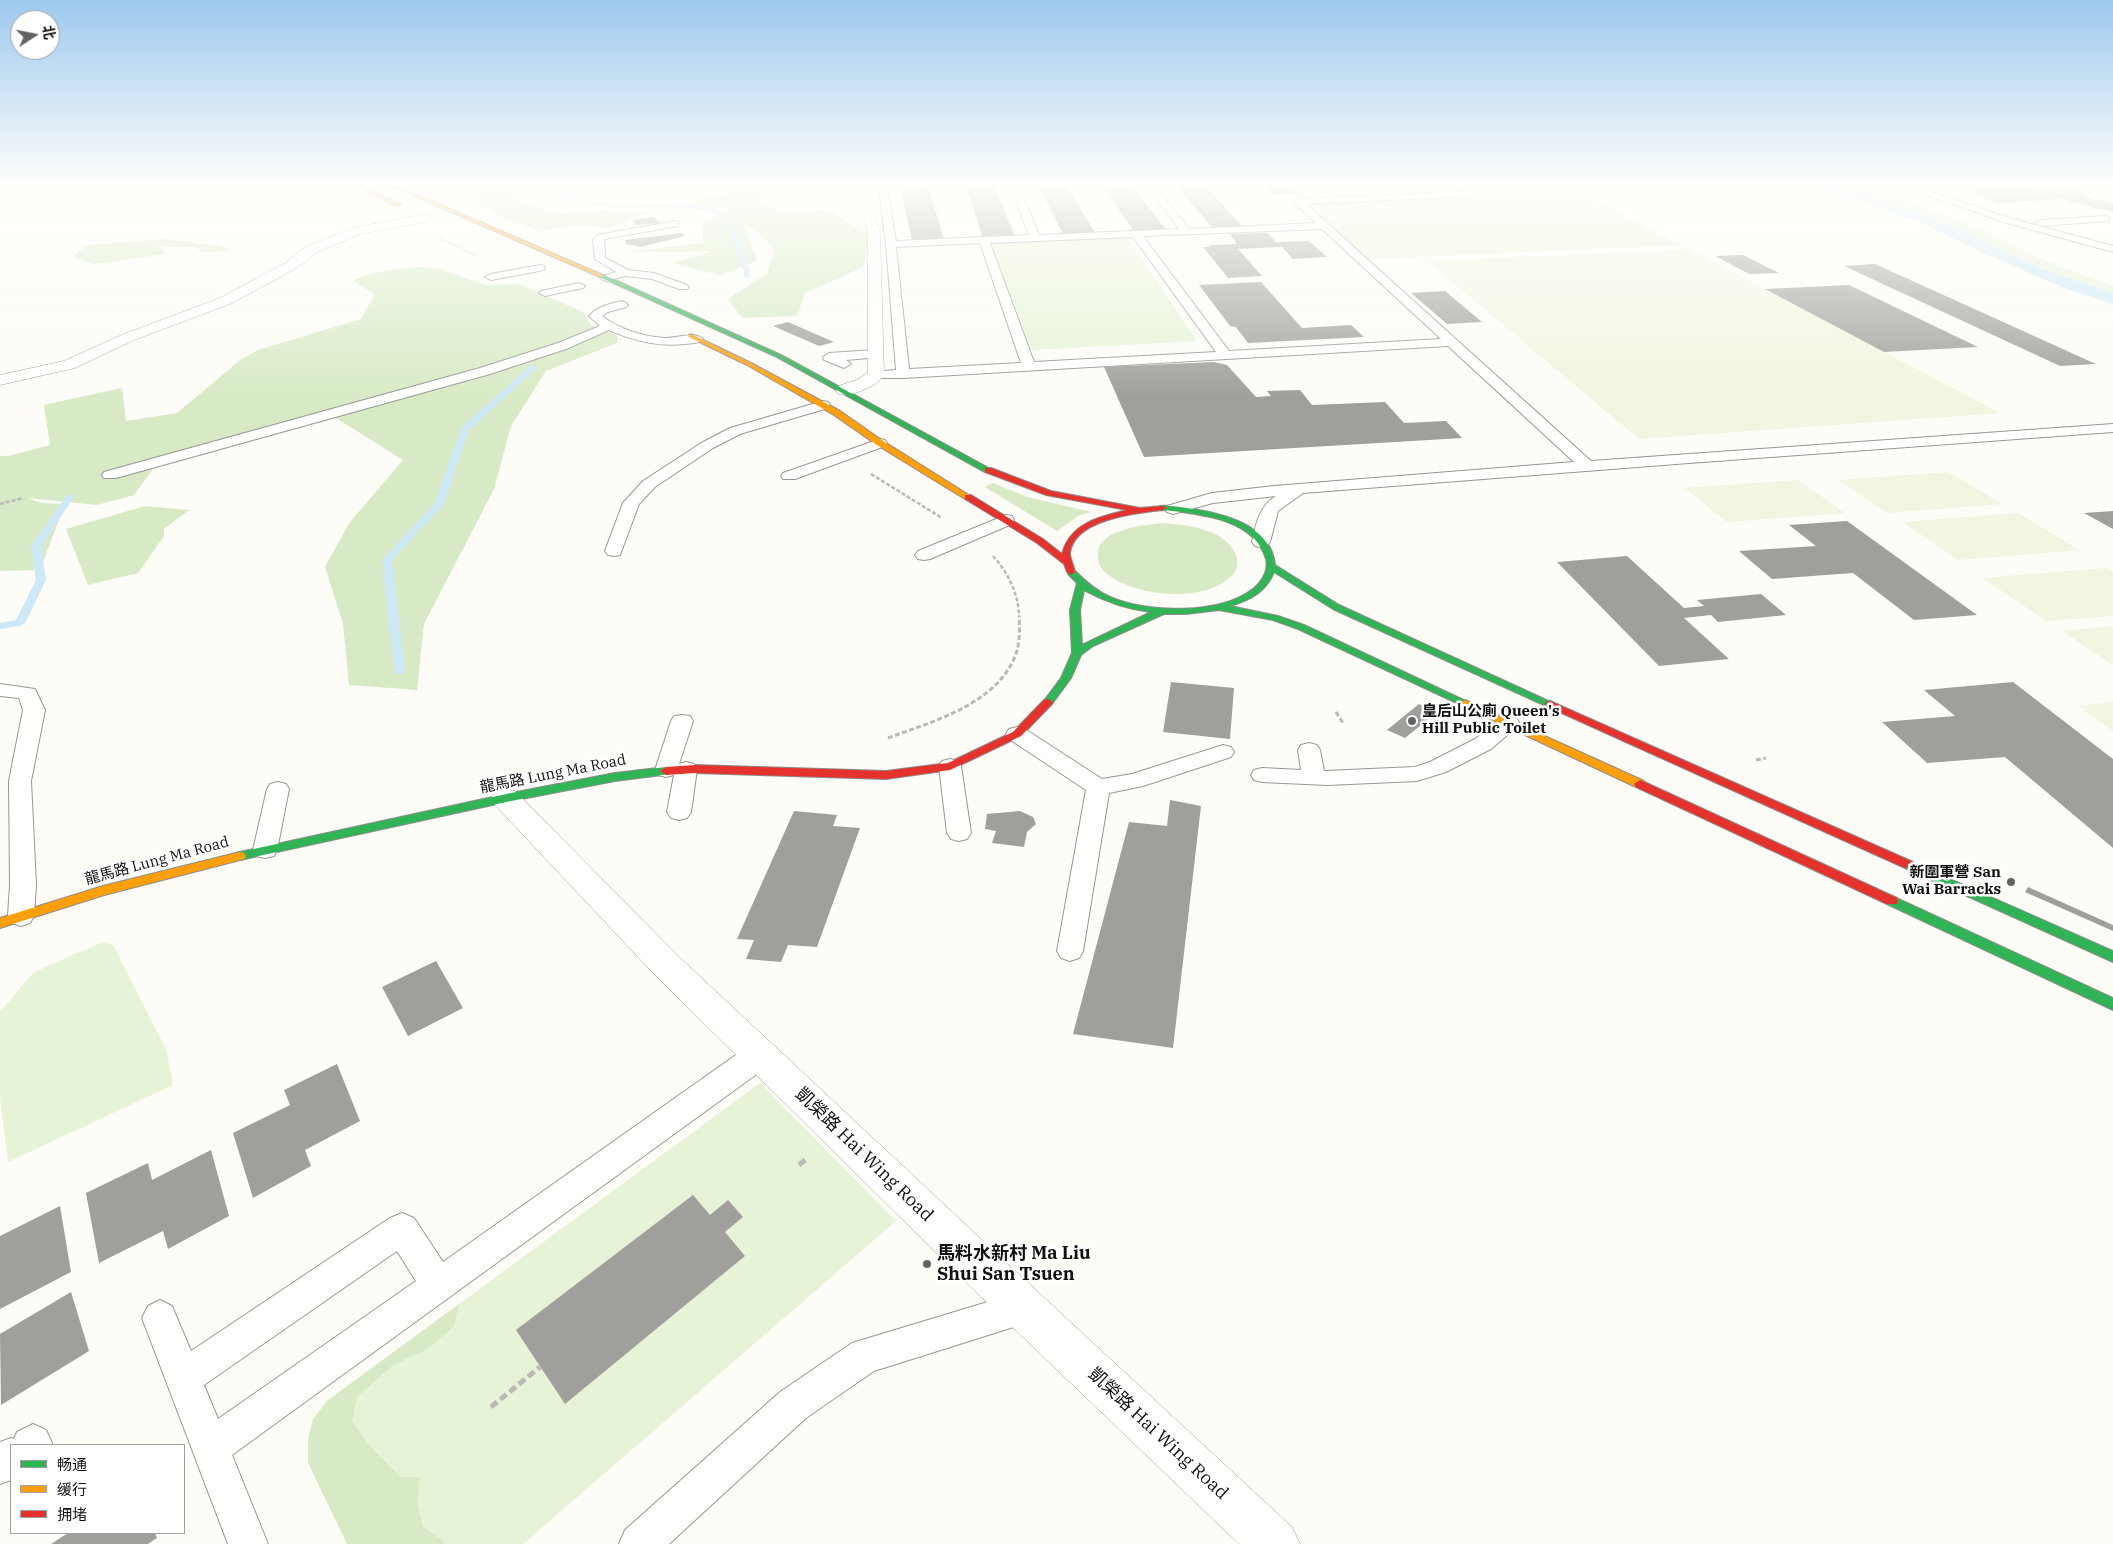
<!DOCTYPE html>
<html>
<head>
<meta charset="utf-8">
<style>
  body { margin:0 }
  #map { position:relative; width:2113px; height:1544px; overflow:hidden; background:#fdfcf7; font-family:"IBM Plex Serif","Noto Sans SC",serif }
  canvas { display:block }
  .legend { position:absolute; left:10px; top:1444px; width:175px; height:90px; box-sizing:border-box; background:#fff; border:1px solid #a0a0a0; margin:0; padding:6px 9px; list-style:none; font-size:15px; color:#111 }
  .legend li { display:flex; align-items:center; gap:10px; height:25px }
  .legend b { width:25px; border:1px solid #a0a0a0 }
  .north { position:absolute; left:10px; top:10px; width:50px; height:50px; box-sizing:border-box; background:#fff; border:1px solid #a0a0a0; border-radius:50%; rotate:79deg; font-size:14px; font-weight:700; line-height:20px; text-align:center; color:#111 }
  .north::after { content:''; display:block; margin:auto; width:18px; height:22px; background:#646362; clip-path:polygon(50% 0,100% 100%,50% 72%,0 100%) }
</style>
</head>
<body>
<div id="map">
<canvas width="2113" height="1544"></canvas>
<ul class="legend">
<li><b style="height:6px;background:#30b455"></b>畅通</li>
<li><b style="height:6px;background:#ff9f0a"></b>缓行</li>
<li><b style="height:6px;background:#e5322d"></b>拥堵</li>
</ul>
<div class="north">北</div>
</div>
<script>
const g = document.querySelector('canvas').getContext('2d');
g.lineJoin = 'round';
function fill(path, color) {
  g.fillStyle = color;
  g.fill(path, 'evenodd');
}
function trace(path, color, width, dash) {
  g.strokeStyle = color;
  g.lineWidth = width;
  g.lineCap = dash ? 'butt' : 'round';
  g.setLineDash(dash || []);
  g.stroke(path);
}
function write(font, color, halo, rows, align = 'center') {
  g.font = font + ' "IBM Plex Serif","Noto Sans SC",serif';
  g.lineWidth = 5;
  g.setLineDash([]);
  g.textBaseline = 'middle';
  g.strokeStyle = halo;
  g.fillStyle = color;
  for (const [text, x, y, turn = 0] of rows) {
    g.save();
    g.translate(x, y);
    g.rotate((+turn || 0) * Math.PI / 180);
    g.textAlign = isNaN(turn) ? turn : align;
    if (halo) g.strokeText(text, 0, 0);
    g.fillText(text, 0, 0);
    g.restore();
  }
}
fill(new Path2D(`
  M1837 182H1853L1970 224 2043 260 2113 286V293L2037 267 1957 229Z
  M1578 191 1681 245 1367 259 1301 201Z
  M1126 237 1197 341 1031 350 991 243Z
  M103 942 113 945 166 1049 173 1085 8 1162 0 1098V1012L34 972Z
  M760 1083 896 1221 523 1544H402L327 1401Z`), '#e7f3d7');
fill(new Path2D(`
  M45 182H115L110 186H79L26 195 31 187Z
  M754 187 766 192 756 200 782 211 830 210 857 228 871 233 863 267 805 293 797 316 742 318 728 299 768 273 774 248 752 227 744 226 757 261 720 275 672 263 713 251 624 252 703 243V223L728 210 685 203Z
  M502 189 519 200 562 214 583 209 650 212 609 228 577 225 540 231 499 216 466 195Z
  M166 239 220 246 231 250 204 253 195 247H161L166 254 94 264 72 257 87 245Z
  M419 267 439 269 485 285 519 284 583 312 591 325 618 336 617 343 546 371 511 426 494 489 424 624 417 690 349 685 343 624 325 567 350 522 403 460 328 413 158 462 134 495 97 505 28 498 41 503 65 504 40 570 0 571V456H8L50 445 44 405 122 388 126 421 177 413 240 360 258 350 361 319 375 294 353 281C372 271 397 269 419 267Z
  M993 483 1027 497 1091 512 1080 515 1057 531 985 487Z
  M145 506 189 510 164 529V536L138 573 88 585 66 529Z
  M1162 523C1187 525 1225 528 1236 555 1238 560 1238 568 1234 573 1208 605 1134 597 1106 573 1100 568 1097 561 1098 553 1099 529 1144 525 1162 523Z
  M459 1304 454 1326 428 1349 393 1365 357 1397 352 1421 369 1445 400 1477H420L417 1502 423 1527 444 1541 443 1544H347L308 1463V1438L313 1419 327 1401Z`), '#d8eac5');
fill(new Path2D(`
  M1689 249 2000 413 1639 439 1427 261Z
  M1948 472 2002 504 1887 513 1839 480Z
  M1798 480 1845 513 1727 522 1685 488Z
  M2018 513 2079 550 1958 560 1903 522Z
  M2106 568 2113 572V616L2047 621 1982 578Z
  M2113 626V665L2062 631Z
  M2113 702V731L2078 706Z`), '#f0f6e1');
fill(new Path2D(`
  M1809 182H1837L1957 229 2037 267 2113 293V304L2067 289 1990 256 1919 222Z`), '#cde8f7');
fill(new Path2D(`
  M559 182H564C566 186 569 192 572 195 610 218 691 190 724 215 735 224 744 257 750 271V276L747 278 744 276V271C738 257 731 228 721 218 698 197 612 216 577 200 574 199 569 198 567 195 563 192 561 186 559 182Z
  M531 365 538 367 468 431 444 504 392 560 405 672 399 675 395 674 382 560 435 503 461 428Z
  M70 494 74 497 41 546 46 580 25 623 20 626 0 629V623L16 620 36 580 31 546 67 495Z`), '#cde8f7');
fill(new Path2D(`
  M1064 182 1096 234 1064 236 1037 183Z
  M1100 182H1129L1167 231 1135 233Z
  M1172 182H1201L1244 228 1214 229Z
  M1259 182H1287L1300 194 1272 195Z
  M2020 182 2046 190 2071 189 2090 194 2082 195 2113 204V211L2097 209 2062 199 1998 203 1970 193H1978L1946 183Z
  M993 184 1015 236 983 238 965 185Z
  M928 186 944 239 912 240 900 187Z
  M653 217 660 223 636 225 632 220Z
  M682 233 685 236 641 247 626 244 625 240Z
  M1267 233 1276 242 1309 241 1327 257 1293 259 1282 247 1238 249 1262 276 1228 278 1203 247H1211L1209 245 1237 244 1230 234Z
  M1743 255 1779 273 1749 274 1715 256Z
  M1875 264 2096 364 2060 366 1844 266Z
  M1261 282 1302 328 1351 325 1364 337 1248 343 1236 327 1230 326 1199 285Z
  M1849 285 1978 347 1884 352 1765 289Z
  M1445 291 1482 322 1447 324 1411 293Z
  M788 322 834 342 819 346 773 326Z
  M1214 362 1227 365 1256 397 1271 396 1267 391 1300 390 1312 405 1385 402 1404 423 1446 421 1462 438 1144 457 1104 367Z
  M2113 511V529L2084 513Z
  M1847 521 1977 615 1914 620 1853 573 1772 579 1739 551 1816 546 1789 525Z
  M1627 556 1684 608 1704 606 1697 600 1761 594 1786 615 1718 622 1711 615 1684 618 1729 659 1659 666 1557 562Z
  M1171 682 1234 688 1230 739 1163 732Z
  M2013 682 2113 759V848L2005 757 1927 763 1882 722 1955 716 1924 690Z
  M1419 704 1436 713 1405 738 1387 730Z
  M1170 800 1201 806 1173 1048 1073 1034 1129 822 1167 826Z
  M794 811 837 815 833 826 860 828 817 947 788 945 781 962 746 959 754 940 737 939Z
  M1020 811 1033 817 1036 824 1027 832 1024 847 992 843 996 831 985 829 987 814Z
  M2028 887 2113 925V931L2025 892Z
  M436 961 463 1008 408 1036 382 987Z
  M337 1064 360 1121 305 1150 311 1166 253 1198 233 1133 290 1105 284 1090Z
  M211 1150 229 1216 168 1249 163 1231 99 1263 86 1193 148 1163 152 1180Z
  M693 1195 710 1215 728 1200 743 1217 725 1232 745 1256 565 1404 516 1330Z
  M60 1206 71 1272 0 1309V1236Z
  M71 1292 89 1351 1 1405 0 1334Z
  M68 1533H155L157 1538 148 1544H51Z`), '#a19f9c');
const lane = new Path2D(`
  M878 182H886L896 241 1029 235 1008 182H1017L1039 235 1179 229 1144 182H1153L1189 229 1316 223 1295 204 1293 202 1298 199 1477 191 1479 193 1474 196 1306 204 1591 461 2113 424V432L1689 463 1303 493 1278 511 1270 542 1267 546 1261 547 1255 546 1252 542C1256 524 1259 506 1276 496L1213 503 1173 514 1167 512 1165 509 1167 506 1212 493 1274 486 1574 462 1448 346 903 378H871L869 375 871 372 896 370 886 244ZM1322 229 1441 339 1229 351 1143 236ZM1133 237 1216 352 1034 362 990 243ZM980 243 1021 363 909 369 896 247Z
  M1889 182H1902L2013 219 2113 246V252L2007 223Z
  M2106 216 2109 217V221L2040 226 2035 223 2040 220Z
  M675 221 678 222V226L604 239 605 258 628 270 654 273 687 285 689 287 687 289H679L652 279 625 276 607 281 603 280 601 278 603 276 616 272 595 259 593 240 597 235Z
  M540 265 544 266 545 268 544 270 491 280 485 277 491 274Z
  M579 283 585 286 583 288 545 296 539 293 541 291Z
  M622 301 626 303 628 305 626 307 608 312 602 316C619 329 644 337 665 338 676 338 696 331 703 339 699 344 692 343 685 344 658 347 634 341 609 330L566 349 490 374 116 478H104L102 475 104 472 480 368 558 343 600 326 589 316C598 306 609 304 622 301Z
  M875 350 881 354 880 357 846 360 851 364 844 368 824 360 823 357 829 353Z
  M823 401 828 402 830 405 828 408 740 434 713 448 655 487 639 504 620 555 614 556 608 555 605 551 623 503 643 481 703 442 730 428Z
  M880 439 885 440 887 443 885 446 795 479H783L781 476 783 473Z
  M1006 515 1012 516 1014 520 1012 524 930 559 924 560 918 559 915 555 918 551Z
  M0 684 35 689 45 710 31 781 36 885 34 916 30 923 21 926 12 923 8 916 10 885 9 781 23 710 19 698 0 696Z
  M682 715 690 716 693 721 679 764 686 762 694 764 697 769 691 812 687 818 679 820 671 818 667 812 674 775 666 777 658 775 655 770 671 721 674 716Z
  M1509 717 1517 719 1520 724 1491 749 1446 772 1417 781 1327 785 1262 782 1254 780 1251 775 1254 770 1262 768 1301 770 1298 750 1301 745 1309 743 1317 745 1320 750 1324 771 1415 767 1430 762 1475 739 1501 719Z
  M1017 727 1025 729 1102 779 1132 774 1223 745 1231 747 1234 752 1231 757 1143 786 1109 793 1083 951 1079 958 1070 961 1061 958 1057 951 1086 790 1009 739 1006 734 1009 729Z
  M950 759 958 761 961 766 971 833 967 839 959 841 951 839 947 833 939 766 942 761Z
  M278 782 286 784 289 789 277 850 274 856 265 858 256 856 253 850 267 789 270 784Z
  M760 1042 770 1045 775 1054 770 1063 754 1076 232 1455 268 1544H228L142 1318 148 1306 160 1300 172 1306 191 1351 390 1218 402 1213 414 1218 443 1262 750 1045ZM397 1251 416 1281 218 1419 204 1385Z
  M1024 1291 1036 1296 1041 1308 1036 1320 874 1371 806 1418 669 1544H619L625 1530 780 1392 852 1343Z
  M33 1424 46 1430 52 1443 51 1445H11V1480L0 1484V1442L11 1438 14 1439 17 1432Z`);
const street = new Path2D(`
  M824 182H836L874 216 880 232 884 375C876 387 852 397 838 394L836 390 838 386 857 380 868 373V232L864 220Z
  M426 214 430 215 432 218 430 221 360 234 315 253 297 268 230 304 134 340 75 368 0 385V375L64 361 124 334 220 298 287 262 305 247 353 228Z
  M505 789 515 791 677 955 1011 1267 1292 1527 1300 1544H1239L981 1297 653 973 495 805 491 798 495 791Z`);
const fast = new Path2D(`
  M600 275H604L781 355 992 470 985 472 777 357 600 277Z
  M1160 506C1169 505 1178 507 1187 508 1221 513 1271 524 1275 565L1339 605 1555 704 1554 706H1546L1333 609 1274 572C1267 591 1249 601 1230 606L1278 616 1304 625 1470 703 1465 706 1461 705 1298 629 1273 620 1219 610 1186 614H1164L1093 646 1081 655 1071 678 1052 704H1044L1043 702 1061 678 1072 653 1070 610 1077 583 1068 574V570H1074C1085 581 1096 591 1110 597 1148 613 1219 615 1253 589 1262 582 1269 570 1266 559 1254 518 1199 514 1163 510H1160ZM1084 590C1106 602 1126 609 1151 612L1082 645 1080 610Z
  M666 767 672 771 670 774 615 781 511 801 240 860 236 859 234 856 236 853 240 852 511 793 615 773Z
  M1909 861 2113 951V962L1905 868 1903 865 1905 862Z
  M1892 896 2113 998V1010L1887 904 1886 901 1887 898Z`);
const slow = new Path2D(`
  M349 182H355L401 205 397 206Z
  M382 182H388L605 276 600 277Z
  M691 334 751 363 840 411 883 441 972 497 965 499 877 445 834 415 747 365 689 337 688 336Z
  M1465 700 1644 781 1646 784 1640 788 1636 787 1461 705 1460 703Z
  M240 852 244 853 246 856 244 859 104 895 0 928V918L103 886Z`);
const jam = new Path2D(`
  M985 468H991L1051 491 1140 508 1163 506 1167 508 1163 510C1137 513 1074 519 1070 553 1070 559 1074 566 1075 572L1071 575 1067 572 1064 564 1037 543 965 499V495H971L1043 539 1062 554C1070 523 1099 517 1127 510L1046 495 985 472Z
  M1048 699 1053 702 1052 704 1021 736 950 770 886 779 695 773 666 775 660 771 666 767 695 765 886 771 948 763 1013 732 1044 700Z
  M1550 701 1913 862 1915 865 1913 868H1905L1546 706 1545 704 1546 702Z
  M1640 780 1897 898 1898 901 1897 904H1887L1636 787 1634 784Z`);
trace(lane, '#979795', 2);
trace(street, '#979795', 1);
trace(fast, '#8e8d8b', 2);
trace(slow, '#8e8d8b', 2);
trace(jam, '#8e8d8b', 2);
trace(new Path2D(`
  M749 182 803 185
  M439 238 476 256`), '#b9b9b8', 1, [2.5, 1]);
trace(new Path2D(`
  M871 474 942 518
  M0 504 23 498
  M993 556C1008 572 1019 595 1019 617`), '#b9b9b8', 2.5, [4, 2]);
trace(new Path2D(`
  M1336 712 1343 723
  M888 738C931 722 991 706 1013 661 1020 647 1020 631 1019 616
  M1756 760 1766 758`), '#b9b9b8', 3, [5, 2.5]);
trace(new Path2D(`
  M799 1165 808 1158
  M491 1407 540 1367`), '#b9b9b8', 5, [8, 4]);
fill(lane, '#fffffe');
fill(street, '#fffffe');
fill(fast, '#30b455');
fill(slow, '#ff9f0a');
fill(jam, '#e5322d');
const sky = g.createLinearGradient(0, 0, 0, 398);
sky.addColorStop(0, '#9dc9ee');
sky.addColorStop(0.46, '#fefefb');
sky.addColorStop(1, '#fefefb00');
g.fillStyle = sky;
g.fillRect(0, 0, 2113, 398);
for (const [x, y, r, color] of [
  [1412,721,5,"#646362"],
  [2011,882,5,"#646362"],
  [927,1264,5,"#646362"]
]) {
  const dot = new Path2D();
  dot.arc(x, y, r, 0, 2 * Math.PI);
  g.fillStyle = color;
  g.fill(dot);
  trace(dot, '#fff', 2);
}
write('bold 15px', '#111', '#fff', [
  ["皇后山公廁 Queen's",1422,712],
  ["Hill Public Toilet",1422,729],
  ["新圍軍營 San",2001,873,"right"],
  ["Wai Barracks",2001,890,"right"]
], 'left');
write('15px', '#111', '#fff', [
  ["龍馬路 Lung Ma Road",553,774,-11],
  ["龍馬路 Lung Ma Road",157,861,-15]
]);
write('18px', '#111', '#fff', [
  ["凱榮路 Hai Wing Road",864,1155,44],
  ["凱榮路 Hai Wing Road",1158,1434,43]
]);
write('bold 18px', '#111', '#fff', [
  ["馬料水新村 Ma Liu",937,1254],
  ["Shui San Tsuen",937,1275]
], 'left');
</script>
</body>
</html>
